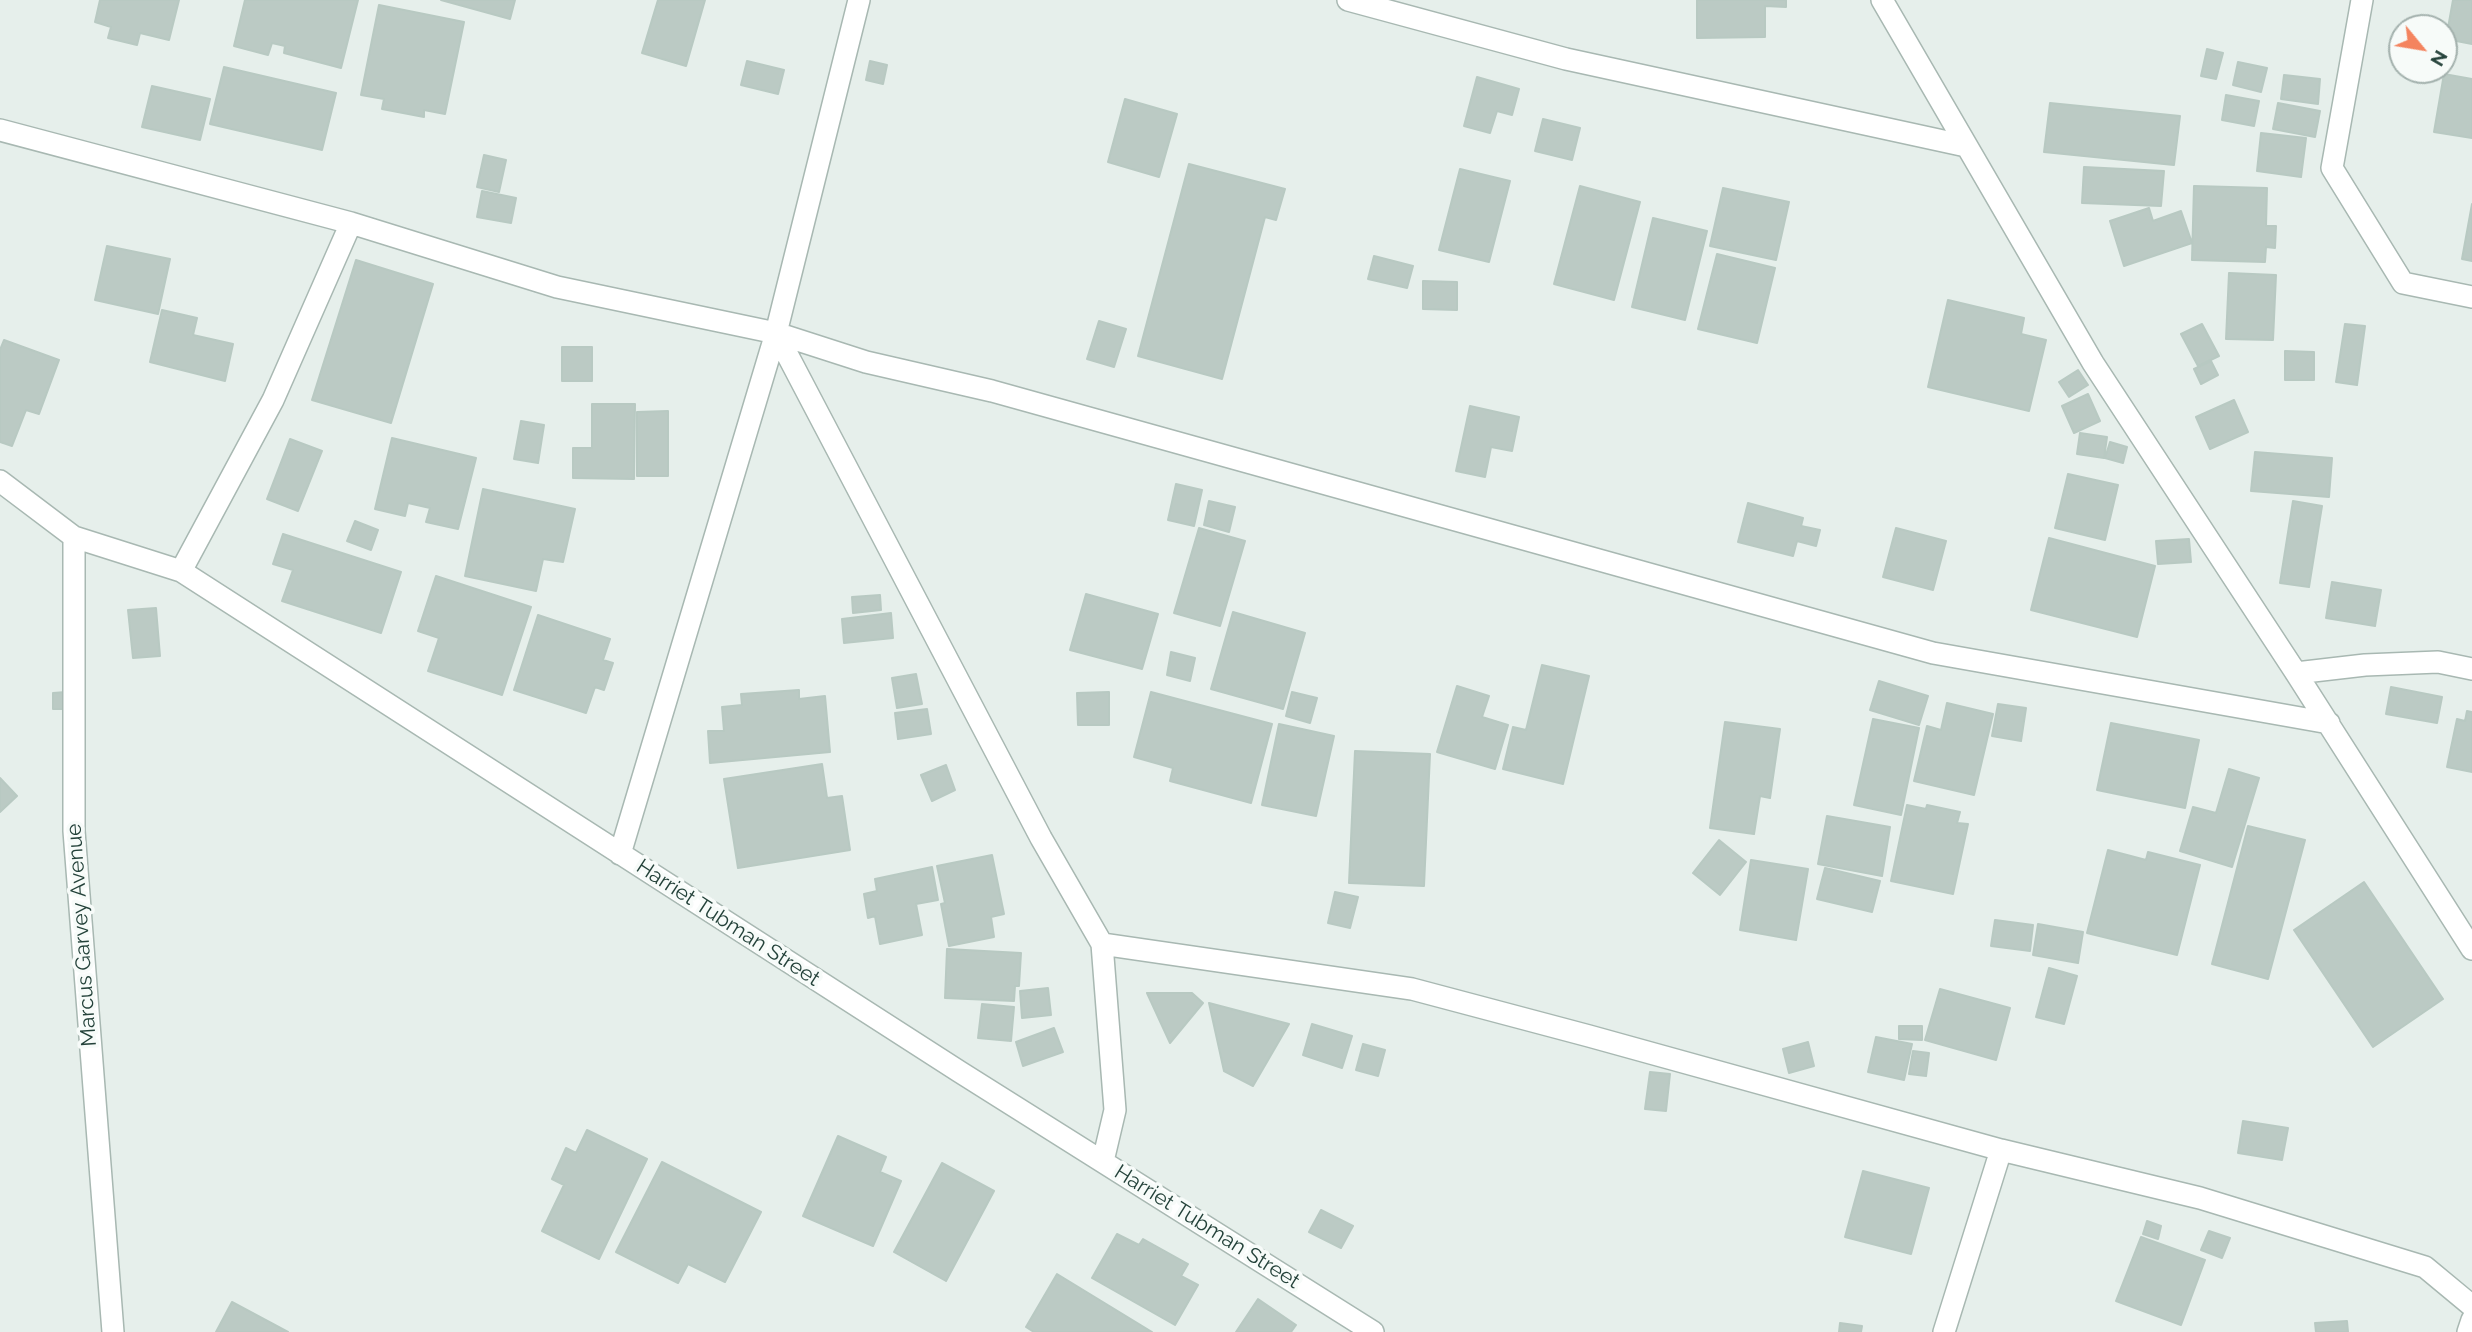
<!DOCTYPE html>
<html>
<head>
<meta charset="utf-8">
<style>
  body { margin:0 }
  #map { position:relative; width:2472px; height:1332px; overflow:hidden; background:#e6efeb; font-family:Raleway,sans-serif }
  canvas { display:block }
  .north { position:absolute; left:2388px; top:14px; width:70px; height:70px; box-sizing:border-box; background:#f7fbf9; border:2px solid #a3b1ad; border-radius:50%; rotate:120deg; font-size:19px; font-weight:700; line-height:28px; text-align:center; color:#24423a }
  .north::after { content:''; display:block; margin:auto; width:24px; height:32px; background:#f4845f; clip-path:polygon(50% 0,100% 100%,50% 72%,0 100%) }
</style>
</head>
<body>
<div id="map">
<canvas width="2472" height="1332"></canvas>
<div class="north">N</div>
</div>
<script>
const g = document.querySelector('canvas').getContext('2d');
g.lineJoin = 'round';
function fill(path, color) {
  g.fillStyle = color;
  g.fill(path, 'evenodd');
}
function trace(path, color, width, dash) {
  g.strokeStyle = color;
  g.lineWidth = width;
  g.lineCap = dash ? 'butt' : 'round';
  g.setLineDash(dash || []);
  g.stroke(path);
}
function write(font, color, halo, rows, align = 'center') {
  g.font = font + ' Raleway,sans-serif';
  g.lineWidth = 7;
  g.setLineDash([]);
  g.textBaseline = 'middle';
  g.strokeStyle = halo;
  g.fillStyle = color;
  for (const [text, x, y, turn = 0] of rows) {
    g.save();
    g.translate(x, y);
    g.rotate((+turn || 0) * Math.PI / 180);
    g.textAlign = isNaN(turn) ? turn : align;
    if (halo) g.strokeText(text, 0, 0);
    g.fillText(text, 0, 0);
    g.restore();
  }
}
const building = new Path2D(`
  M100 0H179L169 40 140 33 137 45 108 38 111 27 95 22Z
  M245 0H358L341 68 284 53 285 46 272 43 268 55 234 46Z
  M441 0H515L510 19Z
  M658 0H705L686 66 642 53Z
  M1697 0H1786V7L1765 6V37L1697 38Z
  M2453 0H2472V44L2446 39Z
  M379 5 464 22 445 114 424 110V117L382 109 384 99 361 95Z
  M2207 49 2223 53 2216 79 2201 76Z
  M747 61 784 70 778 94 741 85Z
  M870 61 887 65 883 84 866 80Z
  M2238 62 2267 68 2261 92 2233 85Z
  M224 67 336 93 322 150 210 124Z
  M2444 74 2472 79V138L2434 132Z
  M2284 75 2320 79 2318 104 2281 99Z
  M1477 77 1519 89 1512 115 1497 111 1490 133 1464 126Z
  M152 86 210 99 200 140 142 127Z
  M2226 95 2259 101 2254 126 2222 120Z
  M1125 99 1177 114 1159 177 1108 162Z
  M2050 103 2180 116 2174 165 2044 152Z
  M2278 103 2320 111 2315 137 2273 129Z
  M1543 119 1580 128 1572 160 1535 151Z
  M2261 133 2306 138 2301 177 2257 171Z
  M484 155 506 160 499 192 477 187Z
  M1189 164 1285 189 1276 220 1265 217 1222 379 1138 356Z
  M2084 167 2164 171 2161 206 2082 203Z
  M1460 169 1510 181 1489 262 1439 250Z
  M1580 186 1640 202 1614 300 1554 284Z
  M2194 186 2267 188 2266 226H2276L2275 248 2266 247 2265 262 2192 260Z
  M1723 188 1789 202 1776 260 1710 246Z
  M482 191 516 198 511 223 477 217Z
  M2472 204V261L2462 259Z
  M2149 208 2153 221 2181 211 2192 243 2124 266 2110 221Z
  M1653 218 1707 231 1685 320 1632 307Z
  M107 246 170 259 158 314 95 300Z
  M1717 254 1775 268 1757 343 1698 329Z
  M1374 256 1413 266 1407 288 1368 279Z
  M356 260 433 284 391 423 312 400Z
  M2229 273 2276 275 2273 340 2226 339Z
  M1423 281 1457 282V310L1423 309Z
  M1948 300 2024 318 2021 334 2046 340 2029 411 1928 387Z
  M162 310 197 318 193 335 233 344 225 381 150 362Z
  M1099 321 1126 329 1114 367 1087 359Z
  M2202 324 2219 356 2198 366 2181 334Z
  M2345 324 2365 326 2357 385 2336 382Z
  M4 340 59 360 39 414 26 410 12 446 0 442V350Z
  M562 347H592V381H562Z
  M2285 351 2314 352V380H2285Z
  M2211 361 2218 375 2201 384 2194 369Z
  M2078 370 2088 385 2069 397 2059 382Z
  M2088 394 2100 421 2074 433 2062 406Z
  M2234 400 2248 432 2210 449 2196 417Z
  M592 404H635L634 479 573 478V448H592Z
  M1470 406 1519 417 1512 451 1491 447 1485 477 1456 471Z
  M668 411V476H637V412Z
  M521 421 544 425 538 463 514 459Z
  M2080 433 2107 437 2104 458 2077 454Z
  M392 438 476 458 458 529 426 522 430 508 408 503 405 516 375 509Z
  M290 439 322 451 298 511 267 499Z
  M2110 442 2127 447 2123 463 2105 458Z
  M2255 452 2332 458 2329 497 2251 491Z
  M2068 474 2118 485 2105 540 2055 528Z
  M1176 484 1202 490 1194 526 1168 520Z
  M483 489 575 509 563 562 543 559 536 591 465 576Z
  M1209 501 1235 507 1229 532 1204 525Z
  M2293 501 2322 506 2309 587 2280 583Z
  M1748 503 1803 518 1801 526 1820 530 1816 546 1797 541 1793 556 1738 542Z
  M355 521 378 530 371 550 347 541Z
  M1199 528 1245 541 1220 626 1174 613Z
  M1896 528 1946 541 1933 590 1883 577Z
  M283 534 401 572 381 633 282 601 293 570 273 564Z
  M2049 538 2155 566 2137 637 2031 610Z
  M2189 539 2191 562 2158 564 2156 541Z
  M436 576 531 607 502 695 428 671 439 638 418 631Z
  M2332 582 2381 590 2375 626 2326 618Z
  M1086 594 1158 614 1142 669 1070 650Z
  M880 595 881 610 853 613 852 597Z
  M156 608 160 656 133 658 128 610Z
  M1233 612 1305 633 1283 709 1211 689Z
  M891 613 893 638 844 643 842 619Z
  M538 615 610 639 603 660 613 663 604 690 595 687 586 713 514 690Z
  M1171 652 1195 658 1190 681 1167 675Z
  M1542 665 1589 676 1563 784 1503 769 1513 727 1526 730Z
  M916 674 922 704 897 708 892 678Z
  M1879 681 1928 696 1919 725 1870 710Z
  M1457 686 1489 696 1482 717 1508 725 1495 769 1437 752Z
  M2391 687 2442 697 2437 723 2386 714Z
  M799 690V699L825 696 830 752 710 763 708 731H724L722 707 742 705 741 694Z
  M66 692 67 709H53V693Z
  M1109 692V725H1078L1077 693Z
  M1151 692 1272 724 1251 803 1170 781 1173 768 1134 757Z
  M1292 692 1317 698 1310 723 1286 716Z
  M1947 703 1993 714 1974 795 1914 781 1927 726 1941 730Z
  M1998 704 2026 708 2021 741 1992 736Z
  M927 709 931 734 898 739 895 713Z
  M2467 711 2472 712V772L2447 767 2457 719 2465 721Z
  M1873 719 1919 728 1901 815 1854 805Z
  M1725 722 1780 729 1770 798 1760 796 1754 834 1710 828Z
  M2111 723 2199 740 2185 808 2097 790Z
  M1279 724 1334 736 1316 816 1262 805Z
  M1355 751 1430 754 1424 886 1349 883Z
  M822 764 827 798 842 796 850 850 738 868 724 779Z
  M946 765 955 790 932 801 921 775Z
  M2229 769 2259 778 2232 867 2180 851 2193 807 2216 813Z
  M0 778 17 796 0 812Z
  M1907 805 1926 809 1927 805 1960 812 1957 823 1968 824 1953 894 1891 881Z
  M1827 816 1890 827 1882 876 1818 864Z
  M2248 826 2305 840 2268 979 2212 964Z
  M1719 840 1746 862 1720 895 1693 873Z
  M2108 850 2146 860 2148 852 2200 865 2177 955 2087 933Z
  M992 855 1004 914 991 917 994 937 949 946 941 904 945 903 937 866Z
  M1751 860 1808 869 1796 940 1740 930Z
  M932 867 938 900 916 904 922 935 880 944 875 916 868 918 864 894 877 891 875 879Z
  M1825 868 1880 881 1872 912 1817 899Z
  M2364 882 2443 999 2373 1047 2294 930Z
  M1335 892 1358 897 1350 928 1328 923Z
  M1995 920 2033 925 2030 951 1991 946Z
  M2038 924 2083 932 2078 963 2033 955Z
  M947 949 1021 953 1019 986H1015L1014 1001 945 998Z
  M2049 968 2077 976 2064 1024 2036 1017Z
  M1048 988 1051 1015 1022 1018 1020 991Z
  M1940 989 2010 1008 1996 1060 1925 1040Z
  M1147 993H1192L1203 1003 1170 1043Z
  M1209 1003 1289 1024 1253 1086 1224 1071Z
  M982 1004 1014 1007 1011 1041 978 1038Z
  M1312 1024 1352 1036 1342 1068 1303 1055Z
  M1899 1026H1922V1040L1899 1039Z
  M1054 1028 1063 1052 1023 1066 1016 1042Z
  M1876 1037 1912 1044 1904 1080 1868 1072Z
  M1808 1042 1814 1066 1789 1073 1783 1049Z
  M1363 1044 1385 1050 1378 1076 1356 1070Z
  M1913 1051 1929 1053 1926 1076 1909 1074Z
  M1650 1072 1670 1074 1666 1111 1645 1109Z
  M2243 1121 2288 1128 2282 1160 2238 1153Z
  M587 1130 647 1159 599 1259 542 1231 564 1185 552 1179 566 1148 576 1153Z
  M838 1136 886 1157 880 1172 901 1181 873 1246 803 1216Z
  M662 1162 761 1212 725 1282 688 1264 678 1283 616 1252Z
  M942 1163 994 1191 946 1281 894 1252Z
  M1863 1171 1929 1188 1911 1254 1845 1237Z
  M1321 1210 1353 1226 1341 1248 1309 1232Z
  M2147 1221 2161 1226 2158 1239 2143 1234Z
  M2209 1231 2230 1238 2222 1258 2201 1250Z
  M1117 1234 1139 1245 1143 1239 1188 1264 1181 1276 1198 1285 1175 1325 1092 1278Z
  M2141 1237 2205 1260 2181 1325 2116 1301Z
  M1057 1274 1152 1332H1034L1026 1327Z
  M1258 1299 1296 1325 1291 1332H1236Z
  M232 1302 288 1332H216Z
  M2347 1321 2348 1332H2316L2315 1323Z
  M1840 1323 1862 1326 1861 1332H1839Z`);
fill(building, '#bbcac4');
trace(building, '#b8c9c2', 2);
const minor = new Path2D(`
  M1348 0 1566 59 1966 146
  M1882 0 2093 363 2296 673 2472 949
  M2362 0 2332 168 2403 283 2472 297
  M0 130 351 223 557 287 776 333 866 362 992 391 1933 653 2329 723
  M776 333 1041 838 1102 944 1115 1110 1103 1161
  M0 481 74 537 181 571 960 1072 1373 1332
  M74 537V831L113 1332
  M181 571 273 400 351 223
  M2296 673 2365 665 2438 662 2472 669
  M620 854 776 333 859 0
  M1102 944 1412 989 1589 1036 2001 1150 2200 1198 2425 1267 2472 1306
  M1944 1332 2001 1150
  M2468 1332 2472 1320`);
trace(minor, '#a8b8b2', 24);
trace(minor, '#fff', 21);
write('21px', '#24423a', '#f7fbf9', [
  ["Harriet Tubman Street",728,923,33],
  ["Marcus Garvey Avenue",82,935,-94],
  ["Harriet Tubman Street",1207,1227,32]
]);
</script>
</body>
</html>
